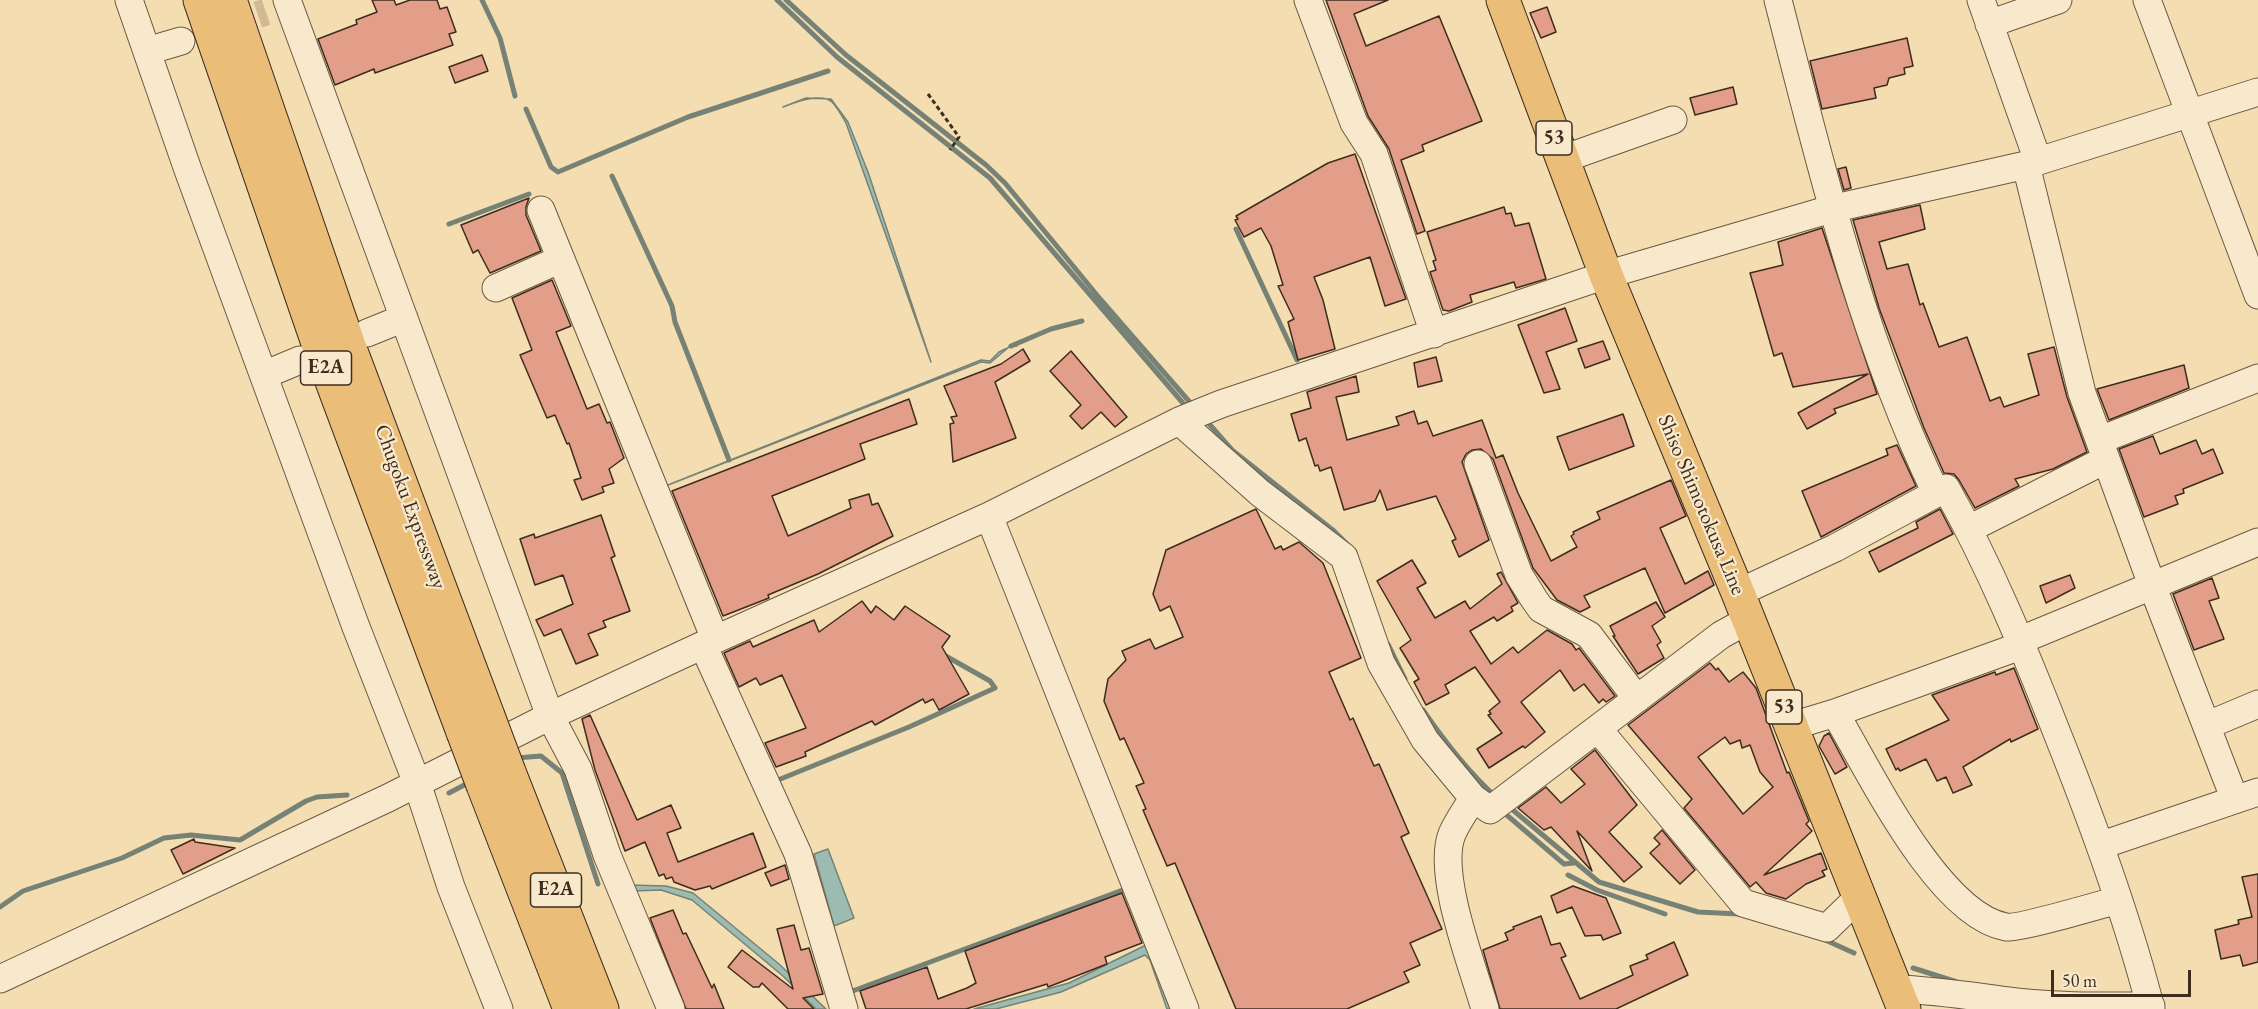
<!DOCTYPE html>
<html>
<head>
<meta charset="utf-8">
<style>
  body { margin:0 }
  #map { position:relative; width:2258px; height:1009px; overflow:hidden; background:#f4ddb0; font-family:"EB Garamond",serif }
  canvas { display:block }
  .scale { position:absolute; left:2051px; top:970px; width:140px; height:27px; box-sizing:border-box; border:3px solid #3e2c1e; border-top:0; padding-left:8px; font-size:18px; line-height:21px; white-space:nowrap; color:#3e2c1e; -webkit-text-stroke:4px #f8e9cc; paint-order:stroke }
</style>
</head>
<body>
<div id="map">
<canvas width="2258" height="1009"></canvas>
<div class="scale">50 m</div>
</div>
<script>
const g = document.querySelector('canvas').getContext('2d');
g.lineJoin = 'round';
function fill(path, color) {
  g.fillStyle = color;
  g.fill(path, 'evenodd');
}
function trace(path, color, width, dash) {
  g.strokeStyle = color;
  g.lineWidth = width;
  g.lineCap = dash ? 'butt' : 'round';
  g.setLineDash(dash || []);
  g.stroke(path);
}
function write(font, color, halo, rows, align = 'center') {
  g.font = font + ' "EB Garamond",serif';
  g.lineWidth = 4.5;
  g.setLineDash([]);
  g.textBaseline = 'middle';
  g.strokeStyle = halo;
  g.fillStyle = color;
  for (const [text, x, y, turn = 0] of rows) {
    g.save();
    g.translate(x, y);
    g.rotate((+turn || 0) * Math.PI / 180);
    g.textAlign = isNaN(turn) ? turn : align;
    if (halo) g.strokeText(text, 0, 0);
    g.fillText(text, 0, 0);
    g.restore();
  }
}
const water = new Path2D(`
  M806 98 831 99 848 122 868 172 931 362 846 123C842 116 837 107 832 102 821 92 794 103 783 107Z
  M1016 344 1017 346 1009 347 990 363 981 362 663 487 981 360 990 361 999 352Z
  M828 849 854 918 834 926 814 854Z
  M630 885 666 886 693 893 779 964 826 1009H816L783 976 692 900 661 890 633 891Z
  M1146 945 1175 1009H1167L1150 960 1145 955 1061 992 996 1009H974L1069 983Z`);
fill(water, '#9cbbb1');
trace(water, '#768276', 1.5);
trace(new Path2D(`
  M482 0 500 38 515 96
  M777 0 837 57 990 178 1188 409
  M786 0 846 55 986 165 1005 183 1101 300 1194 407
  M526 109 551 167 558 172 688 117 828 71
  M612 176 672 306 675 322 729 460
  M449 224 529 194
  M1236 229 1297 360
  M1011 346 1051 329 1082 321
  M1204 418 1232 450 1334 531 1354 551
  M1388 644 1405 679
  M1423 710C1445 742 1467 771 1496 797
  M516 758 541 756 562 773 598 884
  M778 780 909 727 995 688 990 681 944 655
  M449 793 470 782
  M1508 806 1599 882 1698 912 1739 914
  M1502 811 1564 864 1574 863
  M1568 875 1597 890 1665 914
  M0 907 23 891 122 858 164 838 191 835 240 840 306 801 317 797 347 795
  M1823 939 1854 953
  M1913 968 1957 982
  M850 992 1128 888`), '#768276', 5);
const building = new Path2D(`
  M372 0H394L396 5 410 0H437L440 9 447 7 456 32 449 34 453 45 375 73 374 69 335 85 318 39 357 24 356 20 377 12Z
  M1326 0H1388L1354 14 1366 46 1439 16 1482 121 1422 145 1424 151 1401 160 1425 231 1417 234 1389 149 1368 116Z
  M1547 7 1556 32 1541 38 1530 13Z
  M1907 38 1913 66 1904 68 1905 74 1889 78 1887 85 1874 88 1876 98 1822 109 1810 61Z
  M482 55 488 71 455 83 449 67Z
  M1733 87 1737 104 1695 115 1690 98Z
  M1355 154 1406 299 1385 306 1370 257 1314 277 1323 300 1335 349 1298 360 1288 322 1294 319 1278 286 1283 285 1271 246 1261 228 1244 237 1235 220 1238 219 1236 216 1328 163Z
  M1846 167 1851 188 1844 190 1838 169Z
  M529 198 526 207V215L541 251 490 273 478 250 473 253 461 225Z
  M1920 205 1925 229 1879 242 1887 269 1908 264 1920 305 1923 303 1939 347 1967 337 1990 401 2000 397 2004 407 2039 395 2028 354 2054 347 2067 397 2087 452 2053 469 2015 479 2019 486 1975 508 1959 480 1954 474 1944 473 1924 428 1879 308 1853 220Z
  M1504 207 1506 214 1511 213 1515 226 1529 223 1546 279 1516 288 1514 282 1470 295 1472 302 1449 311 1443 310 1430 272 1436 270 1433 261 1436 260 1427 232Z
  M1822 228 1877 394 1834 409 1836 413 1807 429 1798 413 1868 374 1793 387 1782 353 1774 356 1750 273 1783 265 1778 242Z
  M552 280 571 326 556 332 587 409 599 404 607 423 610 422 624 458 609 469 614 483 602 487 604 492 582 500 574 480 581 478 569 443 567 444 555 415 547 418 520 355 532 350 512 298Z
  M1565 308 1577 341 1546 352 1560 389 1544 393 1518 325Z
  M1603 341 1610 359 1585 368 1578 349Z
  M1023 349 1030 361 995 382 1016 438 953 462 950 424 954 423 951 417 957 416 944 386 1001 364Z
  M1071 351 1127 417 1115 427 1101 412 1082 429 1070 416 1081 405 1050 371Z
  M1436 357 1442 381 1418 387 1414 363Z
  M2184 365 2189 388 2109 420 2097 389Z
  M1356 376 1359 392 1336 397 1347 440 1399 425 1396 417 1414 411 1418 424 1427 421 1433 436 1482 420 1496 458 1503 455 1518 493 1551 561 1577 547 1571 536 1574 534 1573 532 1600 519 1597 512 1671 480 1686 516 1660 528 1685 584 1708 571 1714 585 1665 613 1645 568 1584 596 1590 607 1580 612 1557 600 1533 568 1493 459 1481 449 1472 450 1466 454 1462 462 1489 540 1459 557 1452 541 1456 539 1436 496 1387 510 1380 490 1375 501 1344 510 1331 467 1320 471 1318 465 1315 466 1306 438 1299 441 1291 414 1311 408 1307 392Z
  M909 399 917 424 860 444 865 459 772 496 788 536 851 508 849 500 869 494 872 505 878 503 893 536 818 574 768 595 769 598 723 616 672 491Z
  M1623 414 1634 446 1569 470 1557 437Z
  M2153 436 2160 454 2196 440 2202 454 2213 449 2223 473 2183 489 2184 493 2175 496 2178 504 2144 517 2119 449Z
  M1897 445 1916 486 1821 537 1802 491 1888 455 1886 449Z
  M1256 509 1275 549 1281 546 1283 550 1299 542 1323 563 1361 658 1329 672 1350 720 1353 718 1374 766 1379 764 1409 833 1401 837 1442 929 1410 943 1420 965 1404 972 1409 982 1347 1009H1236L1175 863 1167 866 1143 810 1146 809 1136 786 1144 783 1124 738 1120 740 1104 701 1108 679 1126 660 1122 651 1150 639 1155 649 1183 637 1170 606 1160 611 1153 594 1166 550Z
  M1940 509 1953 534 1879 572 1869 552 1918 528 1916 522Z
  M601 515 615 556 611 558 630 611 603 621 606 627 588 634 598 655 576 664 561 629 544 636 536 620 573 604 563 575 535 585 520 539 534 534 535 538Z
  M1412 560 1426 583 1417 588 1435 618 1465 601 1470 609 1502 584 1497 574 1501 572 1518 603 1511 607 1513 611 1497 621 1494 617 1470 631 1491 664 1513 647 1518 653 1547 630 1572 644 1576 650 1579 648 1615 696 1606 702 1603 699 1599 703 1584 684 1574 691 1560 670 1521 702 1545 732 1525 748 1523 746 1489 768 1477 749 1502 733 1488 715 1491 714 1489 711 1500 702 1475 667 1445 685 1449 693 1426 705 1414 682 1419 679 1400 648 1411 640 1377 581Z
  M2070 575 2075 588 2046 603 2040 586Z
  M2212 578 2219 598 2209 601 2224 639 2194 650 2173 594Z
  M862 601 871 613 876 606 894 620 905 606 950 636 942 647 969 694 939 710 933 699 925 703 923 699 875 725 872 721 805 752 806 756 776 767 765 743 806 728 782 675 760 685 756 678 739 687 724 653 750 641 753 647 814 620 819 632Z
  M1656 602 1665 617 1652 626 1661 642 1657 645 1664 658 1638 674 1613 636H1615L1610 626Z
  M1710 663 1716 670 1718 668 1729 682 1743 672 1756 688 1787 773 1789 772 1809 821 1806 824 1812 831 1764 875 1821 853 1827 869 1822 871 1825 876 1806 884 1786 899 1766 893 1756 882 1750 887 1684 808 1692 799 1628 725ZM1725 737 1730 744 1740 740 1742 748 1750 745 1760 772 1773 787 1743 814 1698 757Z
  M2014 668 2038 729 2011 742 2010 739 1963 767 1972 785 1953 793 1946 777 1937 781 1926 759 1900 771 1898 768 1896 770 1886 749 1949 720 1932 695 1995 672 1996 675Z
  M590 715 637 820 671 805 681 828 667 833 678 862 753 833 766 867 712 889 710 886 695 890 674 882 672 877 666 879 664 874 659 876 645 842 625 851 595 770 582 719Z
  M1829 733 1847 767 1835 774 1819 746 1824 736Z
  M1595 750 1637 805 1609 832 1642 867 1624 882 1577 831 1592 871 1551 827 1544 830 1518 808 1546 787 1561 803 1585 784 1571 769Z
  M1662 830 1695 870 1680 884 1650 853 1660 844 1654 838Z
  M194 839 195 842 235 848 183 874 171 850Z
  M785 865 789 879 771 886 765 873Z
  M2258 874V962L2243 966 2240 955 2221 959 2215 930 2239 924 2238 920 2252 917 2242 877Z
  M1573 886 1606 898 1621 933 1603 940 1601 935 1585 936 1572 907 1557 913 1551 896Z
  M1122 893 1142 943 1105 957 1107 964 1048 987 1047 984 966 1009H866L860 991 927 967 938 999 967 988 976 983 965 951Z
  M673 910 683 934 686 933 712 988 714 984 724 1009H686L650 918Z
  M1541 916 1551 945 1560 943 1566 956 1561 958 1580 999 1633 975 1630 966 1648 959 1646 955 1674 942 1688 975 1616 1009H1500L1483 950 1508 940 1505 933 1514 929 1513 927Z
  M794 925 801 950 809 948 823 994 803 998 814 1009H788L762 983 759 987H753L728 967 742 950 793 989 777 929Z`);
fill(building, '#e29e89');
trace(building, '#3e2c1e', 1.5);
trace(new Path2D(`
  M219 28 266 12`), '#d0ba93', 27, [27, 14]);
const minor = new Path2D(`
  M129 0 188 170 356 627 417 783 451 887 499 1009
  M287 0 550 716 578 769 607 855 671 1009
  M1308 0 1354 123 1374 154 1434 334
  M1778 0C1821 167 1861 337 1936 493
  M1981 0 2038 161
  M2147 0 2258 295
  M1989 24 2058 0
  M147 51 181 41
  M1563 159 1673 120
  M2026 165 2082 393 2152 585 2235 800
  M541 210 715 639
  M496 288 561 259
  M367 333 404 318
  M264 375 300 360
  M1179 421 1260 493 1344 557 1381 663 1425 740 1473 798C1466 810 1457 822 1452 834 1436 874 1473 967 1485 1009
  M2100 440 2258 378
  M1478 464 1519 575 1534 599 1541 609 1589 635 1637 699
  M989 516 1185 1009
  M1969 529 2105 460
  M1738 593 1835 548 1946 488C1990 566 2024 649 2057 733 2093 823 2127 915 2151 1009
  M2021 640 2258 542
  M703 645 798 854 844 1009
  M1835 713C1869 770 1938 915 2006 927 2018 929 2100 905 2118 900
  M2208 725 2258 704
  M1792 726 1835 713 2023 645
  M1598 729 1743 903 1827 928 1860 896
  M1473 798 1490 810 1721 635 1748 620
  M2102 845 2258 792
  M0 979 388 798 550 716 703 645 989 516 1179 421 1221 404 1606 275 1831 209 2026 165 2258 92
  M1896 989C1937 990 1976 997 2016 1002 2061 1007 2106 1006 2151 1006`);
const major = new Path2D(`
  M1503 0 1606 275 1738 593 1904 1009`);
const highway = new Path2D(`
  M200 0 321 352 463 732
  M230 0 349 346 488 716
  M509 772 602 1009
  M483 785 570 1009`);
trace(minor, '#6c5842', 29);
trace(major, '#3e2c1e', 35);
trace(highway, '#3e2c1e', 35);
trace(new Path2D(`
  M928 94 959 137 950 150`), '#3e2c1e', 3, [4.5, 3]);
trace(minor, '#f8e9cc', 27);
trace(major, '#eabe78', 33);
trace(highway, '#eabe78', 33);
const highwayBridge = new Path2D(`
  M488 716 509 772
  M463 732 483 785`);
trace(highwayBridge, '#3e2c1e', 35, []);
trace(highwayBridge, '#eabe78', 33);
for (const [x, y, w] of [
  [1554,138,36],
  [326,368,51],
  [1784,707,36],
  [556,890,51]
]) {
  const box = new Path2D();
  box.roundRect(x - w / 2, y - 17, w, 34, 4.5);
  g.fillStyle = '#f8e9cc';
  g.fill(box);
  trace(box, '#3e2c1e', 1.5);
}
write('bold 20px', '#3e2c1e', null, [
  ["53",1554,138],
  ["E2A",326,368],
  ["53",1784,707],
  ["E2A",556,890]
]);
write('21px', '#3e2c1e', '#f8e9cc', [
  ["Shiso Shimotokusa Line",1701,505,67],
  ["Chugoku Expressway",410,507,70]
]);
</script>
</body>
</html>
